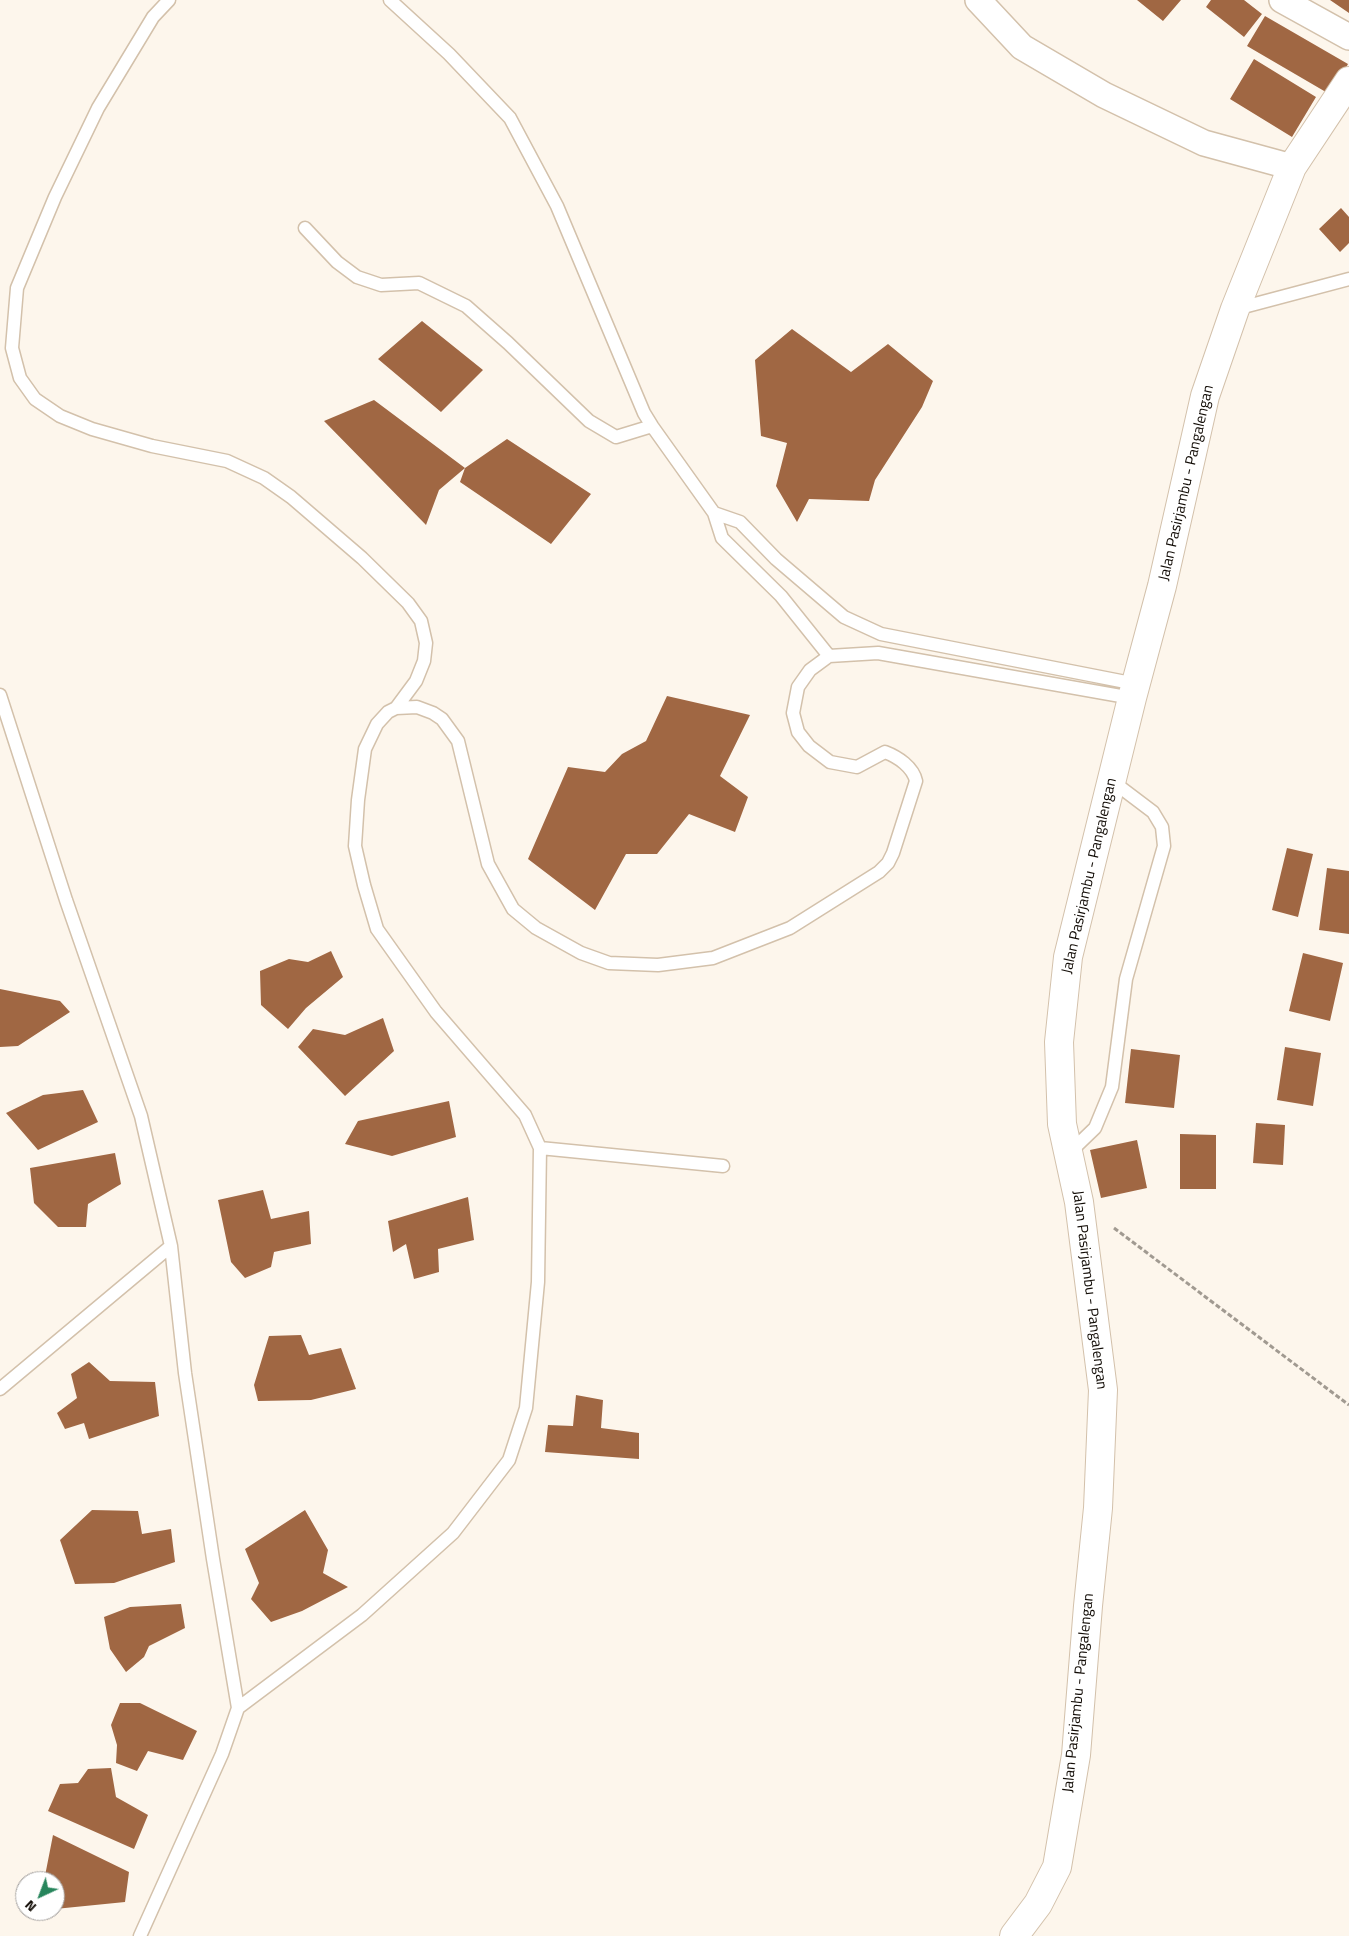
<!DOCTYPE html>
<html>
<head>
<meta charset="utf-8">
<style>
  body { margin:0 }
  #map { position:relative; width:1349px; height:1936px; overflow:hidden; background:#fdf6ec; font-family:"Titillium Web",sans-serif }
  canvas { display:block }
  .north { position:absolute; left:15px; top:1871px; width:50px; height:50px; box-sizing:border-box; background:#fff; border:1px solid #a09d9b; border-radius:50%; rotate:223deg; font-size:14px; font-weight:700; line-height:20px; text-align:center; color:#110b05 }
  .north::after { content:''; display:block; margin:auto; width:18px; height:22px; background:#27855c; clip-path:polygon(50% 0,100% 100%,50% 72%,0 100%) }
</style>
</head>
<body>
<div id="map">
<canvas width="1349" height="1936"></canvas>
<div class="north">N</div>
</div>
<script>
const g = document.querySelector('canvas').getContext('2d');
g.lineJoin = 'round';
function fill(path, color) {
  g.fillStyle = color;
  g.fill(path, 'evenodd');
}
function trace(path, color, width, dash) {
  g.strokeStyle = color;
  g.lineWidth = width;
  g.lineCap = dash ? 'butt' : 'round';
  g.setLineDash(dash || []);
  g.stroke(path);
}
function write(font, color, halo, rows, align = 'center') {
  g.font = font + ' "Titillium Web",sans-serif';
  g.lineWidth = 5;
  g.setLineDash([]);
  g.textBaseline = 'middle';
  g.strokeStyle = halo;
  g.fillStyle = color;
  for (const [text, x, y, turn = 0] of rows) {
    g.save();
    g.translate(x, y);
    g.rotate((+turn || 0) * Math.PI / 180);
    g.textAlign = isNaN(turn) ? turn : align;
    if (halo) g.strokeText(text, 0, 0);
    g.fillText(text, 0, 0);
    g.restore();
  }
}
fill(new Path2D(`
  M1137 0H1181L1163 21Z
  M1211 0H1244L1262 14 1244 37 1206 7Z
  M1330 0H1349V13Z
  M1265 16 1348 64 1331 95 1247 46Z
  M1254 59 1316 97 1292 137 1230 99Z
  M1341 208 1349 217V243L1340 252 1319 229Z
  M422 321 483 370 441 412 378 359Z
  M792 329 851 372 888 344 933 381 922 407 875 480 869 501 809 499 797 522 776 486 787 443 761 436 755 360Z
  M374 400 465 468 439 490 426 525 324 421Z
  M507 439 591 494 551 544 460 482 465 468Z
  M667 696 750 715 720 776 748 797 735 832 689 814 657 854H626L595 910 528 859 568 767 605 772 622 754 646 741Z
  M1287 848 1313 854 1298 917 1272 910Z
  M1327 868 1349 871V934L1319 930Z
  M331 951 343 977 306 1008 288 1029 261 1005 260 971 289 959 308 962Z
  M1303 953 1343 963 1330 1021 1289 1011Z
  M0 989 60 1001 70 1012 18 1046 0 1047Z
  M383 1018 394 1051 345 1096 298 1047 313 1029 345 1035Z
  M1285 1047 1321 1053 1313 1106 1277 1100Z
  M1131 1049 1180 1055 1174 1108 1125 1103Z
  M83 1090 98 1122 38 1150 6 1113 43 1095Z
  M449 1101 456 1137 392 1156 345 1144 358 1121Z
  M1256 1123 1285 1125 1283 1165 1253 1163Z
  M1180 1134 1216 1135V1189H1180Z
  M1137 1140 1147 1188 1101 1198 1090 1150Z
  M115 1153 121 1184 88 1204 86 1227H58L34 1203 30 1168Z
  M263 1190 271 1219 309 1211 311 1244 274 1252 271 1267 245 1278 231 1262 218 1200Z
  M468 1197 474 1240 438 1249 439 1272 414 1279 406 1244 393 1252 388 1221Z
  M301 1335 309 1355 341 1348 356 1389 311 1400 258 1401 254 1385 269 1336Z
  M89 1362 110 1381 155 1382 159 1416 89 1439 84 1423 65 1429 57 1413 77 1398 71 1374Z
  M576 1395 603 1400 601 1428 639 1433V1459L545 1452 548 1425 573 1426Z
  M92 1510 138 1511 142 1534 171 1529 175 1562 114 1583 75 1584 60 1540Z
  M305 1510 328 1550 323 1573 348 1587 302 1611 271 1622 251 1599 259 1583 245 1549Z
  M181 1604 185 1628 149 1646 144 1657 126 1672 110 1649 104 1617 130 1607Z
  M120 1703H140L197 1731 183 1760 148 1751 137 1771 116 1763 117 1745 111 1725Z
  M111 1768 116 1797 148 1815 134 1849 48 1811 60 1784 78 1783 88 1769Z
  M53 1835 129 1872 125 1902 55 1909V1881H44Z`), '#a06743');
const lane = new Path2D(`
  M169 0 153 17 98 108 55 197 17 288 12 348 20 378 35 399 60 416 92 429 152 446 227 461 264 478 291 497 362 558 408 603 421 621 426 643 424 661 416 681 396 708
  M390 0 449 54 510 118 557 206 644 413 652 426 714 513 722 538 781 596 829 656 878 653 1132 698
  M305 228 337 262 357 277 381 285 419 283 466 306 508 343 589 421 616 437 652 426
  M1236 309 1349 279
  M714 513 740 522 776 559 844 617 881 634 1136 684
  M0 695 66 900 141 1116 171 1246 185 1373 213 1559 238 1708 222 1754 140 1936
  M540 1148 723 1166
  M1068 1154 1095 1128 1112 1087 1126 979 1164 846 1162 827 1153 812 1112 781
  M0 1389 171 1246
  M238 1708 362 1615 453 1533 509 1460 526 1408 538 1282 540 1148 525 1115 436 1012 377 929 364 885 355 846 358 800 365 749 377 724 388 712 396 708 417 707 433 713 442 719 458 741 488 864 513 909 536 928 581 953 609 963 658 965 713 958 790 928 879 872 888 863 893 853 916 781C913 767 898 757 885 752L857 767 830 762 809 746 798 732 793 713 798 687 810 670 829 656`);
const street = new Path2D(`
  M978 0 1022 47 1104 95 1204 143 1292 167
  M1282 0 1349 37`);
const secondary = new Path2D(`
  M1014 1936 1038 1904 1057 1867 1076 1755 1088 1606 1098 1508 1103 1390 1079 1202 1062 1124 1059 1042 1068 957 1132 698 1162 586 1205 396 1235 309 1292 167 1349 81`);
trace(lane, '#d3c1ab', 15);
trace(street, '#d3c1ab', 28);
trace(secondary, '#d3c1ab', 30);
trace(new Path2D(`
  M1114 1228 1349 1405`), '#a19a91', 3, [5, 2.5]);
trace(lane, '#fff', 12);
trace(street, '#fff', 25);
trace(secondary, '#fff', 28);
write('15px', '#110b05', '#fff', [
  ["Jalan Pasirjambu - Pangalengan",1187,483,-77],
  ["Jalan Pasirjambu - Pangalengan",1090,876,-77],
  ["Jalan Pasirjambu - Pangalengan",1089,1290,83],
  ["Jalan Pasirjambu - Pangalengan",1079,1693,-84]
]);
</script>
</body>
</html>
